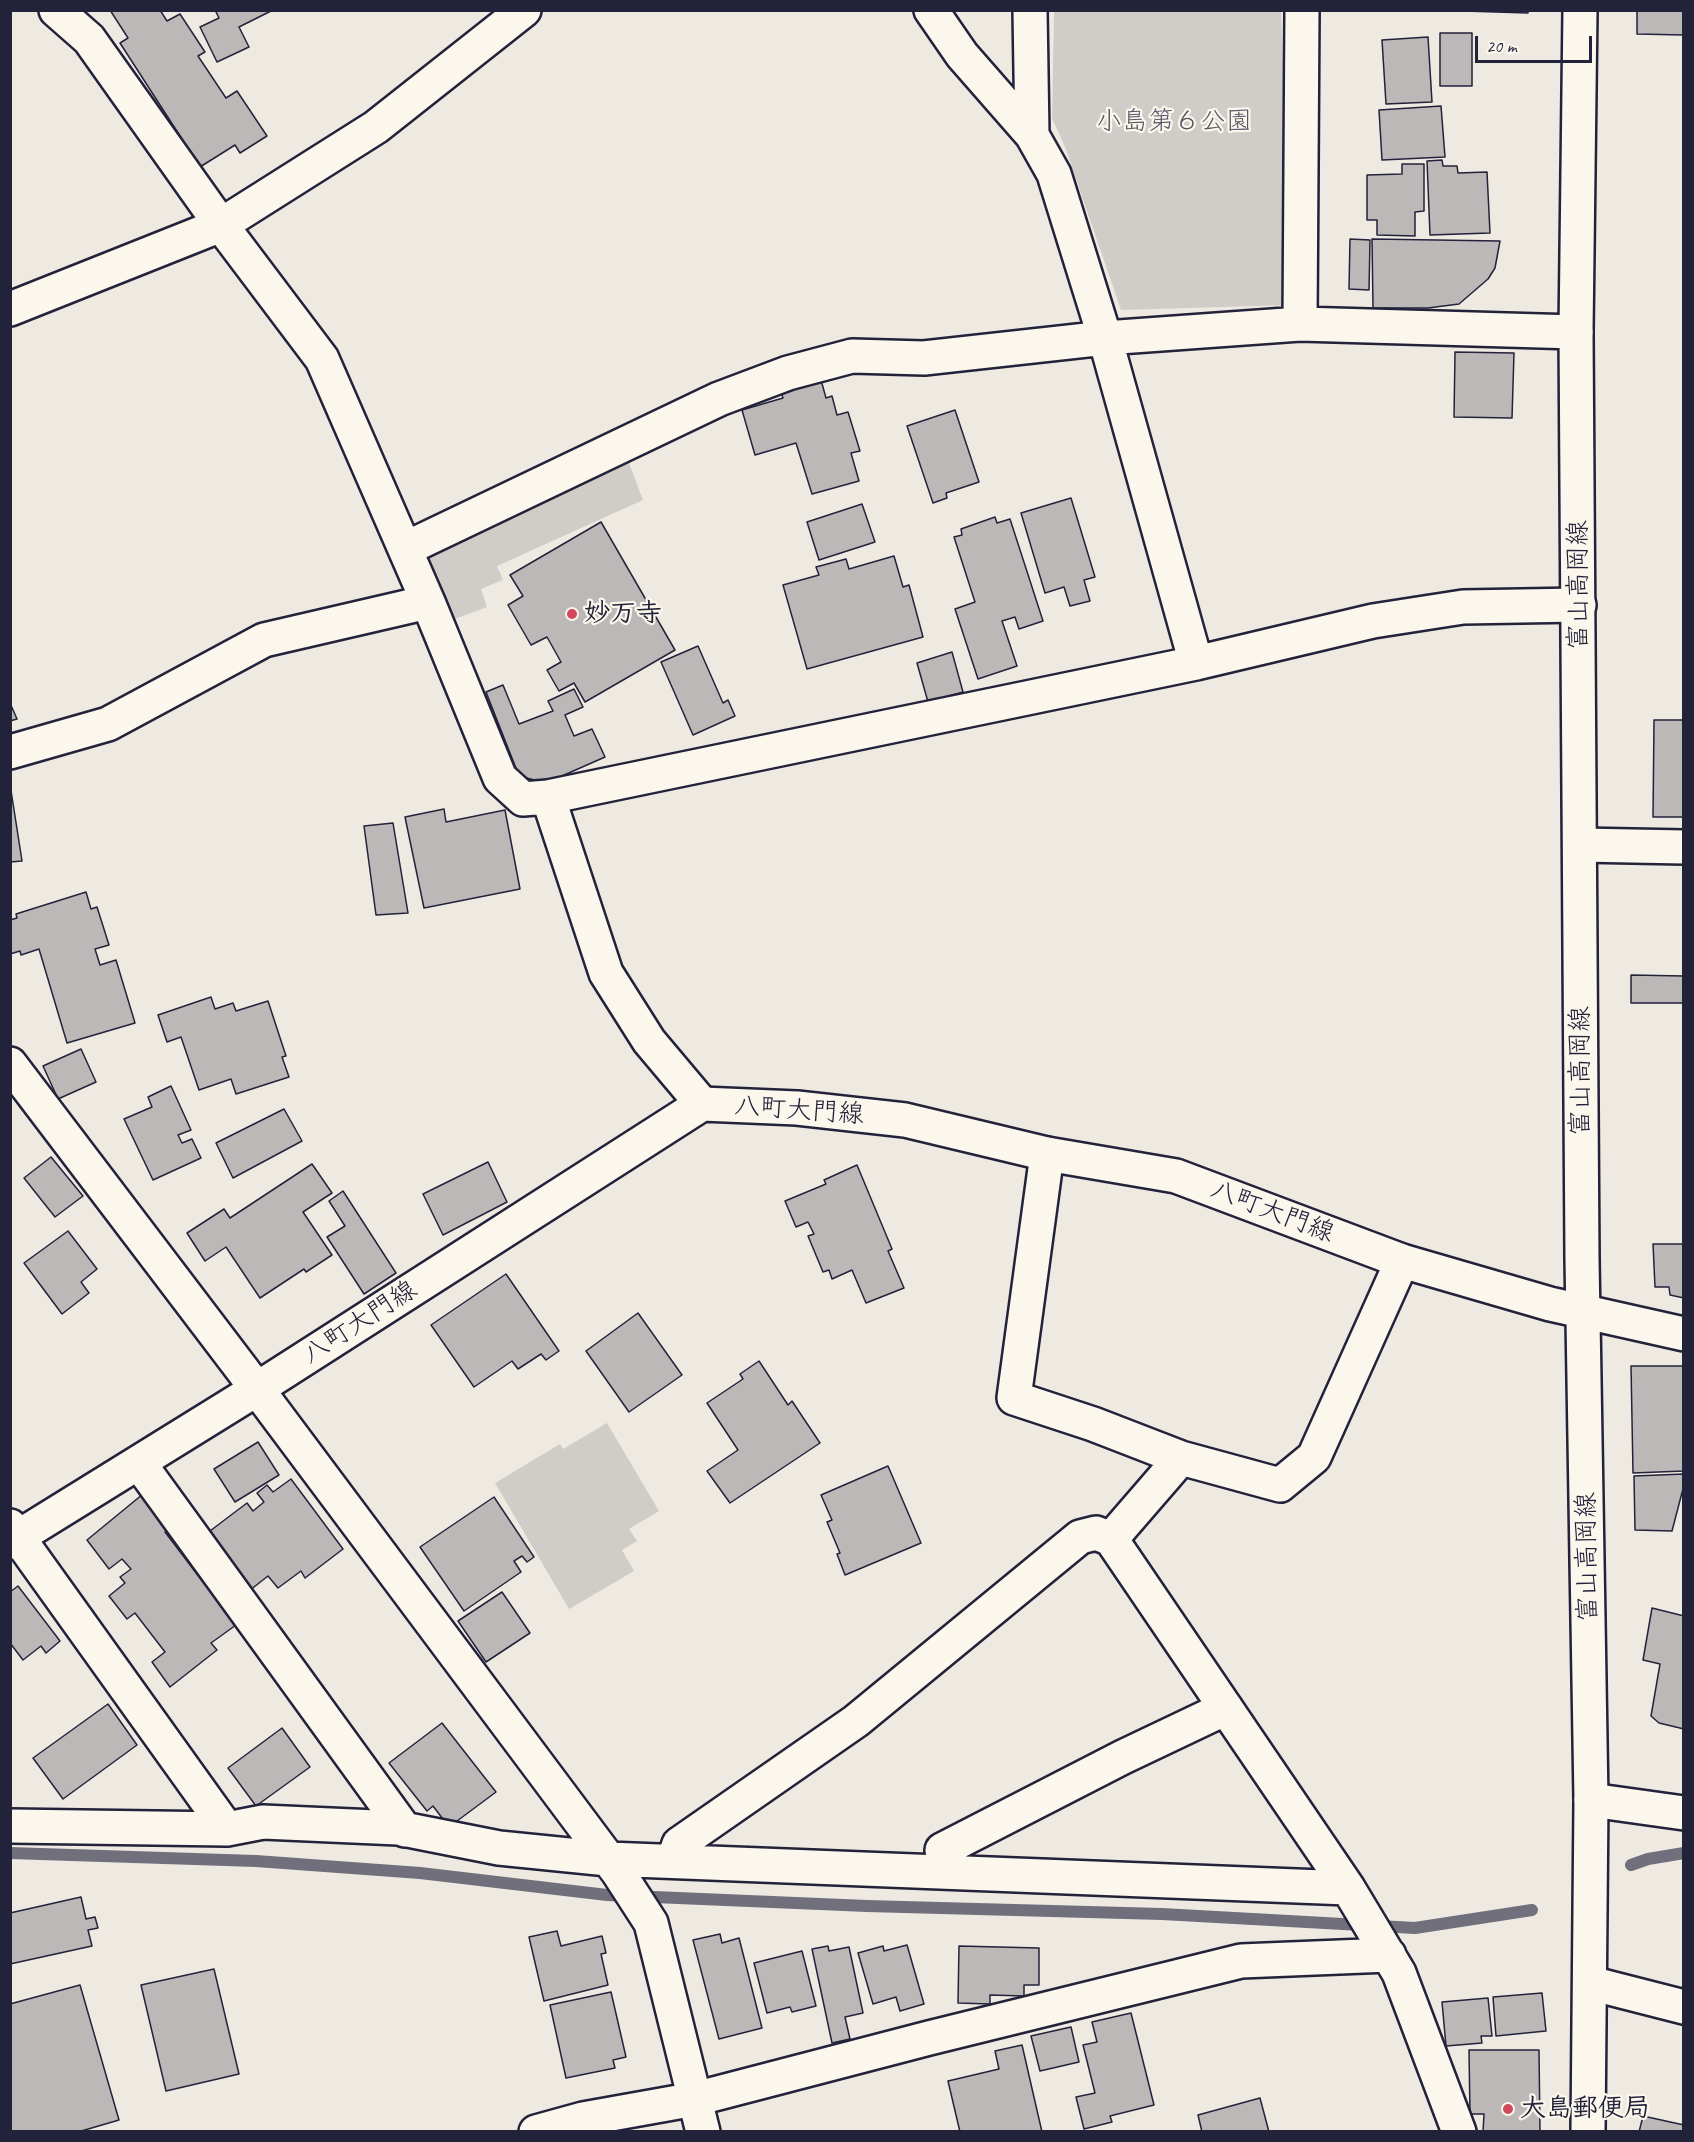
<!DOCTYPE html>
<html>
<head>
<meta charset="utf-8">
<style>
  body { margin:0 }
  #map { position:relative; width:1694px; height:2142px; overflow:hidden; background:#eeeae2; font-family:Caveat,sans-serif }
  canvas { display:block }
  .frame { position:absolute; inset:0; border:12px solid #22223b; pointer-events:none }
  .scale { position:absolute; left:1475px; top:36px; width:117px; height:27px; box-sizing:border-box; border:3px solid #22223b; border-top:0; padding-left:8px; font-size:18px; line-height:21px; white-space:nowrap; color:#22223b; -webkit-text-stroke:4px #fbf7ec; paint-order:stroke }
</style>
</head>
<body>
<div id="map">
<canvas width="1694" height="2142"></canvas>
<div class="frame"></div>
<div class="scale">20 m</div>
</div>
<script>
const g = document.querySelector('canvas').getContext('2d');
g.lineJoin = 'round';
function fill(path, color) {
  g.fillStyle = color;
  g.fill(path, 'evenodd');
}
function trace(path, color, width, dash) {
  g.strokeStyle = color;
  g.lineWidth = width;
  g.lineCap = dash ? 'butt' : 'round';
  g.setLineDash(dash || []);
  g.stroke(path);
}
function write(font, color, halo, rows, align = 'center') {
  g.font = font + ' Caveat,"Klee One",sans-serif';
  g.lineWidth = 4.5;
  g.setLineDash([]);
  g.textBaseline = 'middle';
  g.strokeStyle = halo;
  g.fillStyle = color;
  for (const [text, x, y, turn = 0] of rows) {
    g.save();
    g.translate(x, y);
    g.rotate((+turn || 0) * Math.PI / 180);
    g.textAlign = isNaN(turn) ? turn : align;
    if (halo) g.strokeText(text, 0, 0);
    g.fillText(text, 0, 0);
    g.restore();
  }
}
fill(new Path2D(`
  M1054 11H1281L1292 305 1121 310 1065 147 1052 118Z
  M629 463 643 500 497 566 503 580 481 589 487 607 452 620 425 554Z
  M607 1423 659 1511 629 1529 637 1541 622 1550 634 1571 569 1609 495 1483 560 1444 563 1449Z`), '#d0cdc9');
trace(new Path2D(`
  M10 1853 256 1861 420 1873 607 1895 867 1906 1162 1914 1415 1928 1532 1910
  M1631 1865 1648 1859 1684 1853`), '#716f7c', 12);
const building = new Path2D(`
  M110 10H160L167 21 180 14 205 52 198 56 226 98 237 91 267 136 240 153 235 145 200 167 120 43 128 38Z
  M215 10H273L239 27 249 47 217 62 200 27 219 18Z
  M1463 10H1528V13L1463 11Z
  M1637 10H1684V35L1637 34Z
  M1440 33H1472V86H1440Z
  M1428 37 1432 102 1386 104 1382 40Z
  M1441 106 1445 157 1382 160 1379 110Z
  M1442 160 1443 166H1457L1458 173 1487 172 1490 233 1430 235 1427 161Z
  M1402 164H1424V211L1415 212V236L1377 235V220H1367V175L1402 174Z
  M1350 239 1370 240 1369 290 1349 289Z
  M1372 239 1500 241 1495 268 1488 279 1459 304 1428 308H1373Z
  M1455 352 1514 353 1512 418 1454 417Z
  M821 380 826 398 832 396 837 415 848 412 860 451 851 453 859 481 812 494 796 443 755 455 742 410 783 398 781 392Z
  M955 410 979 482 946 493 947 498 933 503 907 426Z
  M1071 498 1095 577 1084 580 1090 601 1070 606 1064 587 1045 593 1021 513Z
  M862 504 875 542 819 560 807 522Z
  M995 517 997 523 1010 519 1043 621 1019 629 1015 617 1002 621 1017 666 978 679 955 609 975 602 954 537 962 535 961 529Z
  M601 522 675 650 585 702 574 683 559 691 547 670 561 662 547 637 531 645 508 605 523 596 510 575Z
  M894 556 903 587 909 585 923 637 807 669 783 585 819 575 816 567 846 559 849 569Z
  M698 646 723 703 728 700 735 716 693 735 661 662Z
  M952 652 963 692 928 702 917 663Z
  M503 685 519 724 553 711 548 701 574 689 583 707 565 715 574 736 592 729 605 757 546 783 519 776 486 692Z
  M10 703 17 719 10 721Z
  M1654 720H1684V817H1653Z
  M10 784 22 861 10 862Z
  M444 809 446 822 505 810 520 889 424 908 405 817Z
  M393 823 408 913 376 915 364 826Z
  M86 892 91 909 97 907 109 945 95 949 100 965 116 960 135 1023 67 1043 39 949 21 955 20 951 10 954V920L17 918 16 914Z
  M1631 975 1684 976V1003H1631Z
  M211 997 215 1009 233 1003 236 1011 268 1001 286 1056 282 1057 289 1077 236 1094 231 1079 199 1090 181 1037 167 1042 158 1015Z
  M81 1049 96 1082 58 1099 43 1066Z
  M171 1086 191 1130 178 1135 182 1143 192 1139 201 1158 153 1180 124 1119 152 1107 148 1097Z
  M284 1109 302 1141 233 1178 216 1143Z
  M51 1157 83 1196 55 1217 24 1178Z
  M488 1162 507 1202 443 1235 423 1194Z
  M312 1164 332 1193 303 1212 332 1255 306 1272 304 1269 260 1298 226 1247 205 1261 187 1233 224 1209 230 1218Z
  M857 1165 892 1249 888 1251 904 1288 866 1303 852 1270 832 1279 829 1270 823 1272 808 1236 814 1234 808 1222 796 1227 785 1201 826 1184 824 1180Z
  M343 1191 396 1273 364 1294 327 1237 345 1226 329 1201Z
  M68 1231 97 1269 81 1282 89 1293 62 1314 24 1263Z
  M1653 1244H1684V1298L1670 1295 1669 1287H1655Z
  M506 1274 559 1351 546 1360 541 1354 518 1369 512 1361 474 1387 431 1325Z
  M638 1313 682 1375 629 1412 586 1351Z
  M759 1361 788 1405 792 1401 820 1443 730 1503 707 1471 738 1450 707 1403 743 1379 740 1374Z
  M1631 1366H1684V1471L1633 1473Z
  M258 1442 279 1475 235 1502 214 1469Z
  M888 1466 921 1543 845 1575 837 1554 840 1553 827 1522 832 1520 821 1495Z
  M1684 1474V1485L1672 1531 1635 1530 1634 1476Z
  M291 1479 343 1549 305 1578 301 1571 278 1588 268 1576 249 1591 206 1534 247 1503 253 1511 264 1502 257 1493 267 1485 273 1492Z
  M143 1494 169 1529 165 1532 236 1625 211 1643 217 1650 170 1687 152 1662 165 1652 135 1613 127 1619 109 1596 125 1583 120 1577 131 1569 122 1559 109 1569 87 1540Z
  M494 1497 534 1557 527 1562 522 1556 514 1561 521 1572 464 1611 420 1547Z
  M18 1586 60 1641 46 1653 41 1646 23 1660 10 1643V1592Z
  M502 1592 530 1633 486 1662 458 1621Z
  M1652 1608 1684 1616V1729L1659 1723 1651 1716 1660 1664 1643 1660Z
  M108 1704 137 1745 63 1799 33 1758Z
  M442 1723 496 1792 449 1827 433 1806 427 1811 389 1763Z
  M282 1728 310 1767 256 1806 228 1768Z
  M81 1897 86 1919 95 1917 98 1928 88 1930 92 1946 10 1964V1913Z
  M557 1931 561 1946 602 1936 606 1953 601 1954 608 1985 544 2001 529 1937Z
  M720 1934 722 1943 739 1938 762 2028 719 2039 693 1940Z
  M907 1945 924 2004 900 2011 896 1997 873 2004 858 1953 883 1946 884 1951Z
  M828 1946 829 1951 849 1947 863 2013 845 2017 850 2039 832 2043 812 1949Z
  M959 1946 1039 1948V1985H1024V1996L990 1995V2004L958 2003Z
  M802 1951 816 2006 792 2012 790 2007 767 2013 754 1963Z
  M214 1969 239 2074 166 2091 141 1985Z
  M80 1985 119 2120 78 2132H10V2004Z
  M611 1992 626 2057 613 2060 615 2068 566 2078 550 2005Z
  M1542 1993 1546 2031 1496 2036 1493 1997Z
  M1488 1998 1492 2036H1481L1482 2043 1446 2046 1442 2002Z
  M1131 2013 1154 2105 1110 2116 1112 2122 1084 2129 1076 2097 1095 2093 1083 2045 1097 2042 1092 2022Z
  M1071 2027 1079 2062 1040 2071 1031 2036Z
  M1022 2045 1042 2132H960L948 2081 999 2069 995 2051Z
  M1469 2050H1539L1540 2132H1483L1484 2114H1470Z
  M1260 2098 1269 2132H1202L1198 2115Z
  M1643 2116 1684 2125V2132H1639Z`);
fill(building, '#bcb8b8');
trace(building, '#22223b', 1.5);
const minor = new Path2D(`
  M56 10 89 39 221 225 322 359 428 602 500 778 523 799 548 797 1196 663 1373 621 1463 607 1579 605
  M931 10 962 55 1032 135 1054 174 1105 338 1196 663
  M1030 10 1032 135
  M10 309 221 225 376 127 524 10
  M1300 324 1302 10
  M405 549 719 399 788 373 852 356 924 358 1105 338 1300 324 1576 332
  M10 752 108 724 264 640 428 602
  M548 797 606 973 649 1041 702 1104
  M1581 845 1684 847
  M10 1064 257 1389 618 1872 651 1923 703 2132
  M1047 1154 1014 1398 1093 1424 1181 1458 1280 1485 1314 1457 1402 1261
  M1181 1458 1111 1539 1348 1888 1399 1973 1459 2132
  M139 1463 405 1830
  M10 1526 227 1829
  M1591 1800 1684 1813
  M10 1826 227 1829 263 1822 398 1828 499 1848 608 1859 1348 1888
  M673 1861 679 1844 856 1721 1080 1537 1096 1533 1111 1539
  M945 1872 942 1850 1123 1757 1226 1708
  M1590 1983 1684 2007
  M536 2132 583 2119 695 2099 929 2038 1241 1961 1389 1955`);
const major = new Path2D(`
  M1580 10 1576 332 1582 1259 1591 1800 1588 2132
  M10 1542 257 1389 702 1104 797 1108 905 1120 1047 1154 1176 1176 1402 1261 1550 1304 1684 1334`);
trace(minor, '#22223b', 38);
trace(major, '#22223b', 38);
trace(minor, '#fbf7ec', 33);
trace(major, '#fbf7ec', 33);
for (const [x, y, r, color] of [
  [572,614,6,"#d1495b"],
  [1508,2109,6,"#d1495b"]
]) {
  const dot = new Path2D();
  dot.arc(x, y, r, 0, 2 * Math.PI);
  g.fillStyle = color;
  g.fill(dot);
  trace(dot, '#fbf7ec', 2);
}
write('26px', '#565566', '#fbf7ec', [
  ["小島第６公園",1174,122]
]);
write('26px', '#22223b', '#fbf7ec', [
  ["富山高岡線",1579,585,-90],
  ["富山高岡線",1581,1071,-90],
  ["八町大門線",799,1111,4],
  ["八町大門線",1272,1212,21],
  ["八町大門線",360,1323,-33],
  ["富山高岡線",1588,1557,-91]
]);
write('bold 26px', '#22223b', '#fbf7ec', [
  ["妙万寺",584,614],
  ["大島郵便局",1520,2109]
], 'left');
</script>
</body>
</html>
